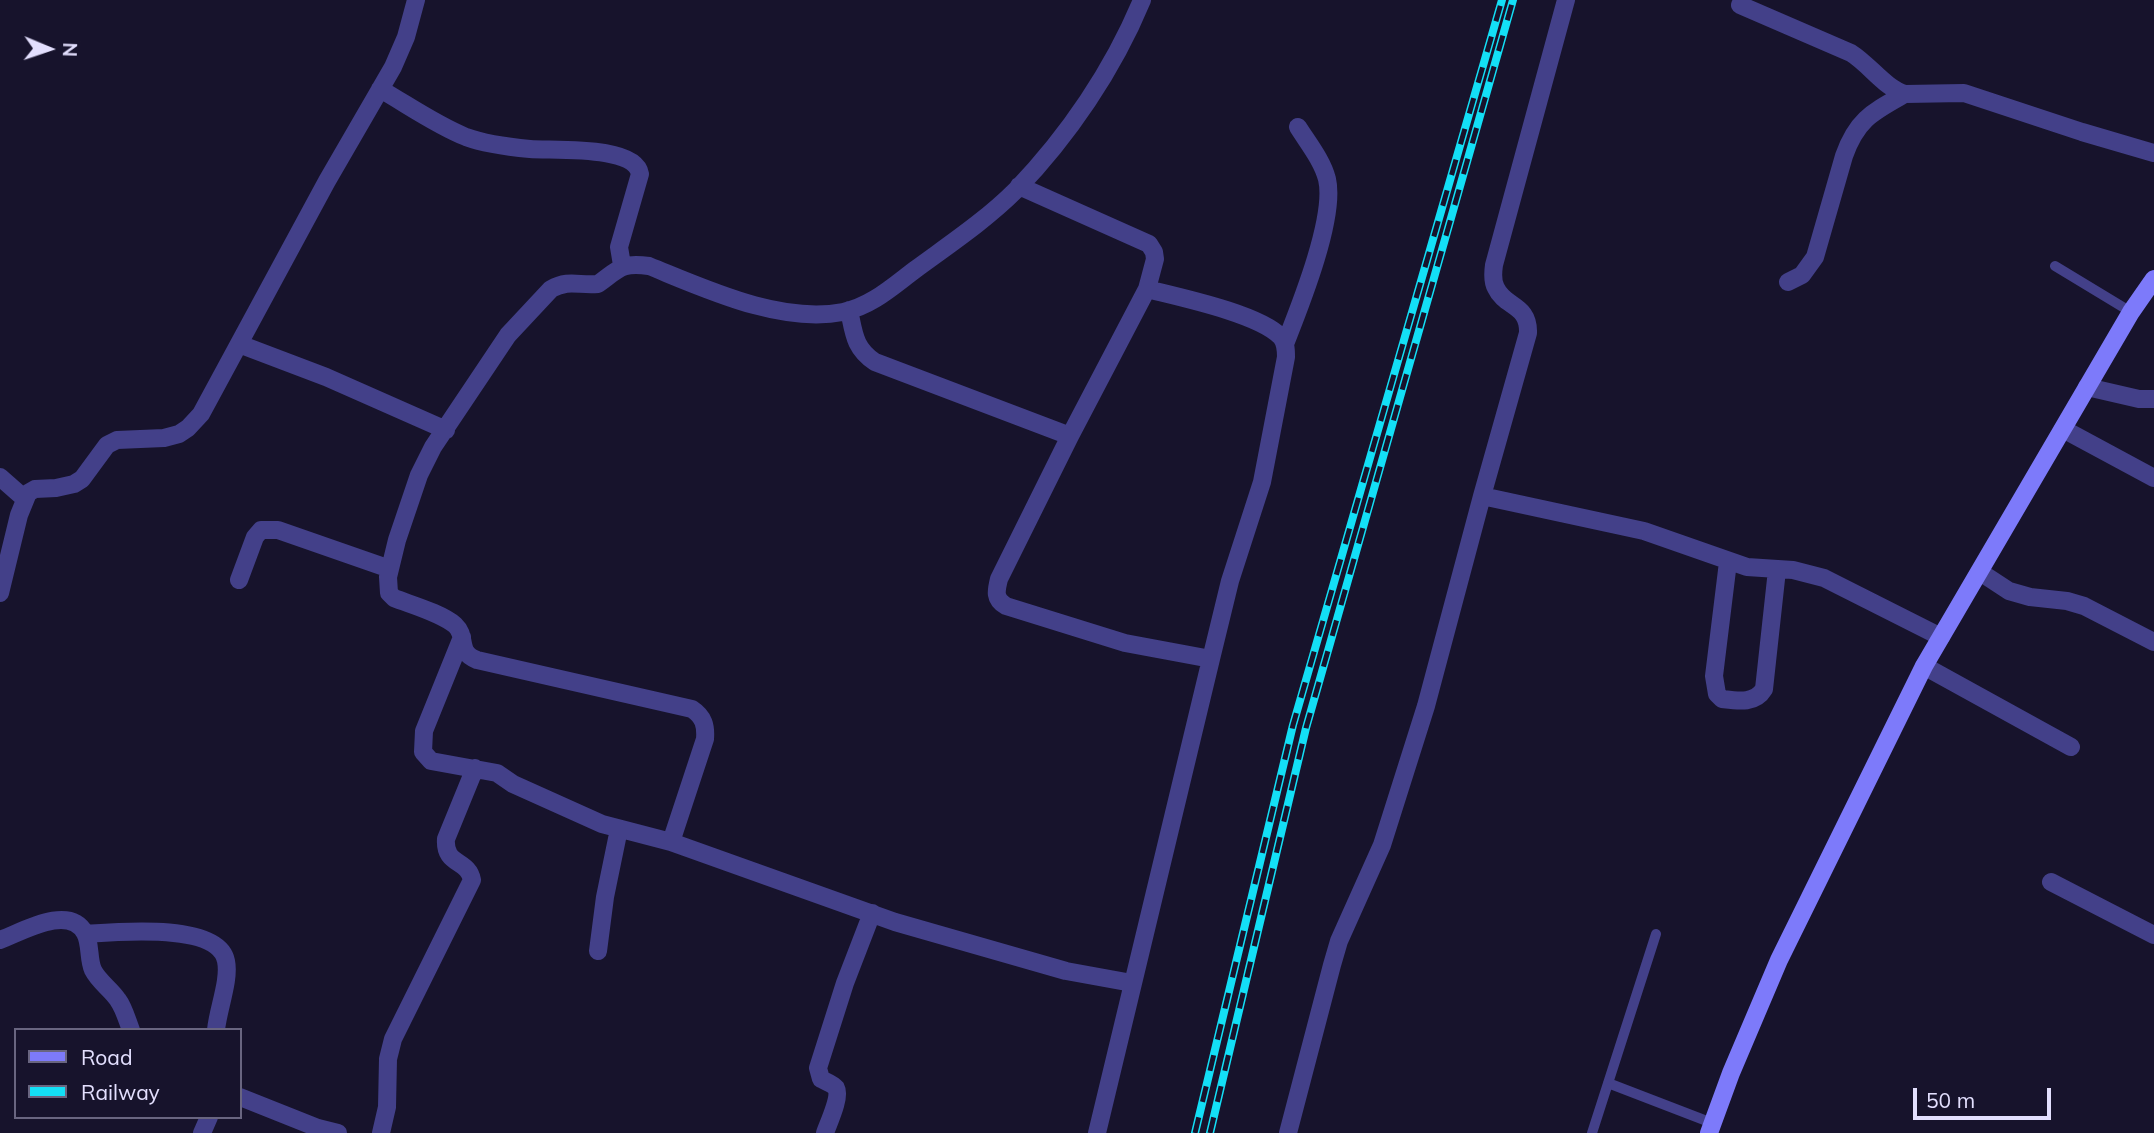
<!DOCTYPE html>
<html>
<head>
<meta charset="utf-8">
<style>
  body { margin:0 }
  #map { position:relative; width:2154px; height:1133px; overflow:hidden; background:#17132c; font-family:Mulish,sans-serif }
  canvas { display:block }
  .legend { position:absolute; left:14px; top:1028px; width:228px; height:91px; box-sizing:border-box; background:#17132c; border:2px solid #696580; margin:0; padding:9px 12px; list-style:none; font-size:21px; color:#e3dffe }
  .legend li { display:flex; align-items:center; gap:14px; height:35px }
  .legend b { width:35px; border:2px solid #696580 }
  .north { position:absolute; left:14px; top:14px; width:70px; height:70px; -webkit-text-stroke:5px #17132c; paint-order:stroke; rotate:92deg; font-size:19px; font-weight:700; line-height:28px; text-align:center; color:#e3dffe }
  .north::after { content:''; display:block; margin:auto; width:24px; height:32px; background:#e3dffe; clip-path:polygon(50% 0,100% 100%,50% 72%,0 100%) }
  .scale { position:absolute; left:1913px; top:1088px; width:138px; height:32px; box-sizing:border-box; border:4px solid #e3dffe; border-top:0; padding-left:9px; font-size:21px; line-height:24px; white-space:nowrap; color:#e3dffe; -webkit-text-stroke:5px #17132c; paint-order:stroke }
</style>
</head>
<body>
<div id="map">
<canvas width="2154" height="1133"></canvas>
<ul class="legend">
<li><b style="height:9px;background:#7d7afa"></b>Road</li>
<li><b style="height:9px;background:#13dff6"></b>Railway</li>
</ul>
<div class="north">N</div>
<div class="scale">50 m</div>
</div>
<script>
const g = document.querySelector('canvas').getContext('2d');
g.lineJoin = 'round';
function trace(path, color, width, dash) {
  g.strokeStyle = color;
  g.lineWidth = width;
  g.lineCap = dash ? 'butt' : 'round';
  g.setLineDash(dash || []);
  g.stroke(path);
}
trace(new Path2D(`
  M2055 266 2131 312
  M1608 1083 1712 1123
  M1592 1133 1656 934`), '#434089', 10);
trace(new Path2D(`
  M1740 5 1851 53C1870 65 1885 88 1905 94L1964 93 2082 132 2154 153
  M380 89C408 105 436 125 466 137 485 144 509 147 530 149 553 151 635 145 640 174L619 247 622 265
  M1019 186 1149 244 1154 252 1155 259 1147 289 1070 436 999 579C996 591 994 599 1006 606L1125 643 1211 659
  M1788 282 1802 275 1815 257 1844 156C1857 119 1873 112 1905 94
  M849 310C854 333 854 348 875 362L1070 436
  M239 344 326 377 446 430
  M1285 344C1300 306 1336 217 1327 179 1322 160 1308 143 1298 127
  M2087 387 2139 399H2154
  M2063 429 2154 478
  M0 477 25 499
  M1482 496 1644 531 1747 567 1793 570 1824 578 1941 637
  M1728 562 1714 676 1717 694 1722 699C1738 701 1755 704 1764 689L1777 570
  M1980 572 2009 591 2030 597 2067 601 2084 606 2154 642
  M239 580 255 537 261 530H278L390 569
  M0 593 19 515 28 493 35 489 56 488 74 484 82 479 107 445 117 440 164 438 179 434 188 428 201 414 327 181 393 67 406 37 416 0
  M462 637 424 731 423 752 431 761 497 773 513 784 602 824 671 842 895 922 1066 971 1132 983
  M1924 666 2071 747
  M671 842 705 739C706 726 704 717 692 709L477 660C456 652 468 637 455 625 441 613 412 605 394 598L389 593 388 577 397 540 419 475 433 447 508 335 551 289C569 279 579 286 598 284 619 269 621 262 649 266 706 289 780 324 843 312 872 306 893 286 916 269 950 244 986 220 1016 190 1068 136 1113 70 1142 0
  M2051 882 2154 935
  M86 934C115 932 218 922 226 961 230 980 218 1009 216 1030
  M0 940C20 933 69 903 85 933 91 944 88 959 93 970 99 982 111 989 118 1000 124 1008 127 1020 131 1030
  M598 951 605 897 619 829
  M240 1097 318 1128 338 1133
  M202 1133 209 1117
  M381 1133 387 1107 388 1059 393 1039 472 880C468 859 444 866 446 839L475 768
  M825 1133C828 1124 841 1097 836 1088 833 1084 825 1081 821 1079L818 1068 845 983 872 913
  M1097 1133 1211 659 1230 581 1262 482 1286 357C1286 350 1286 343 1281 337 1260 314 1179 297 1147 289
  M1288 1133 1332 965 1339 941 1382 845 1426 706 1482 496 1528 333C1529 304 1505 308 1496 288 1492 281 1493 272 1494 265L1566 0`), '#434089', 18);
trace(new Path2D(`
  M1709 1133 1731 1073 1779 960 1924 666 2131 312 2154 279`), '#7d7afa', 18);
const rail = new Path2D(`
  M1195 1133 1293 725 1502 0
  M1210 1133 1306 728 1513 0`);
trace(rail, '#13dff6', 8);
trace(rail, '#17132c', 5, [16]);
</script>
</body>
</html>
